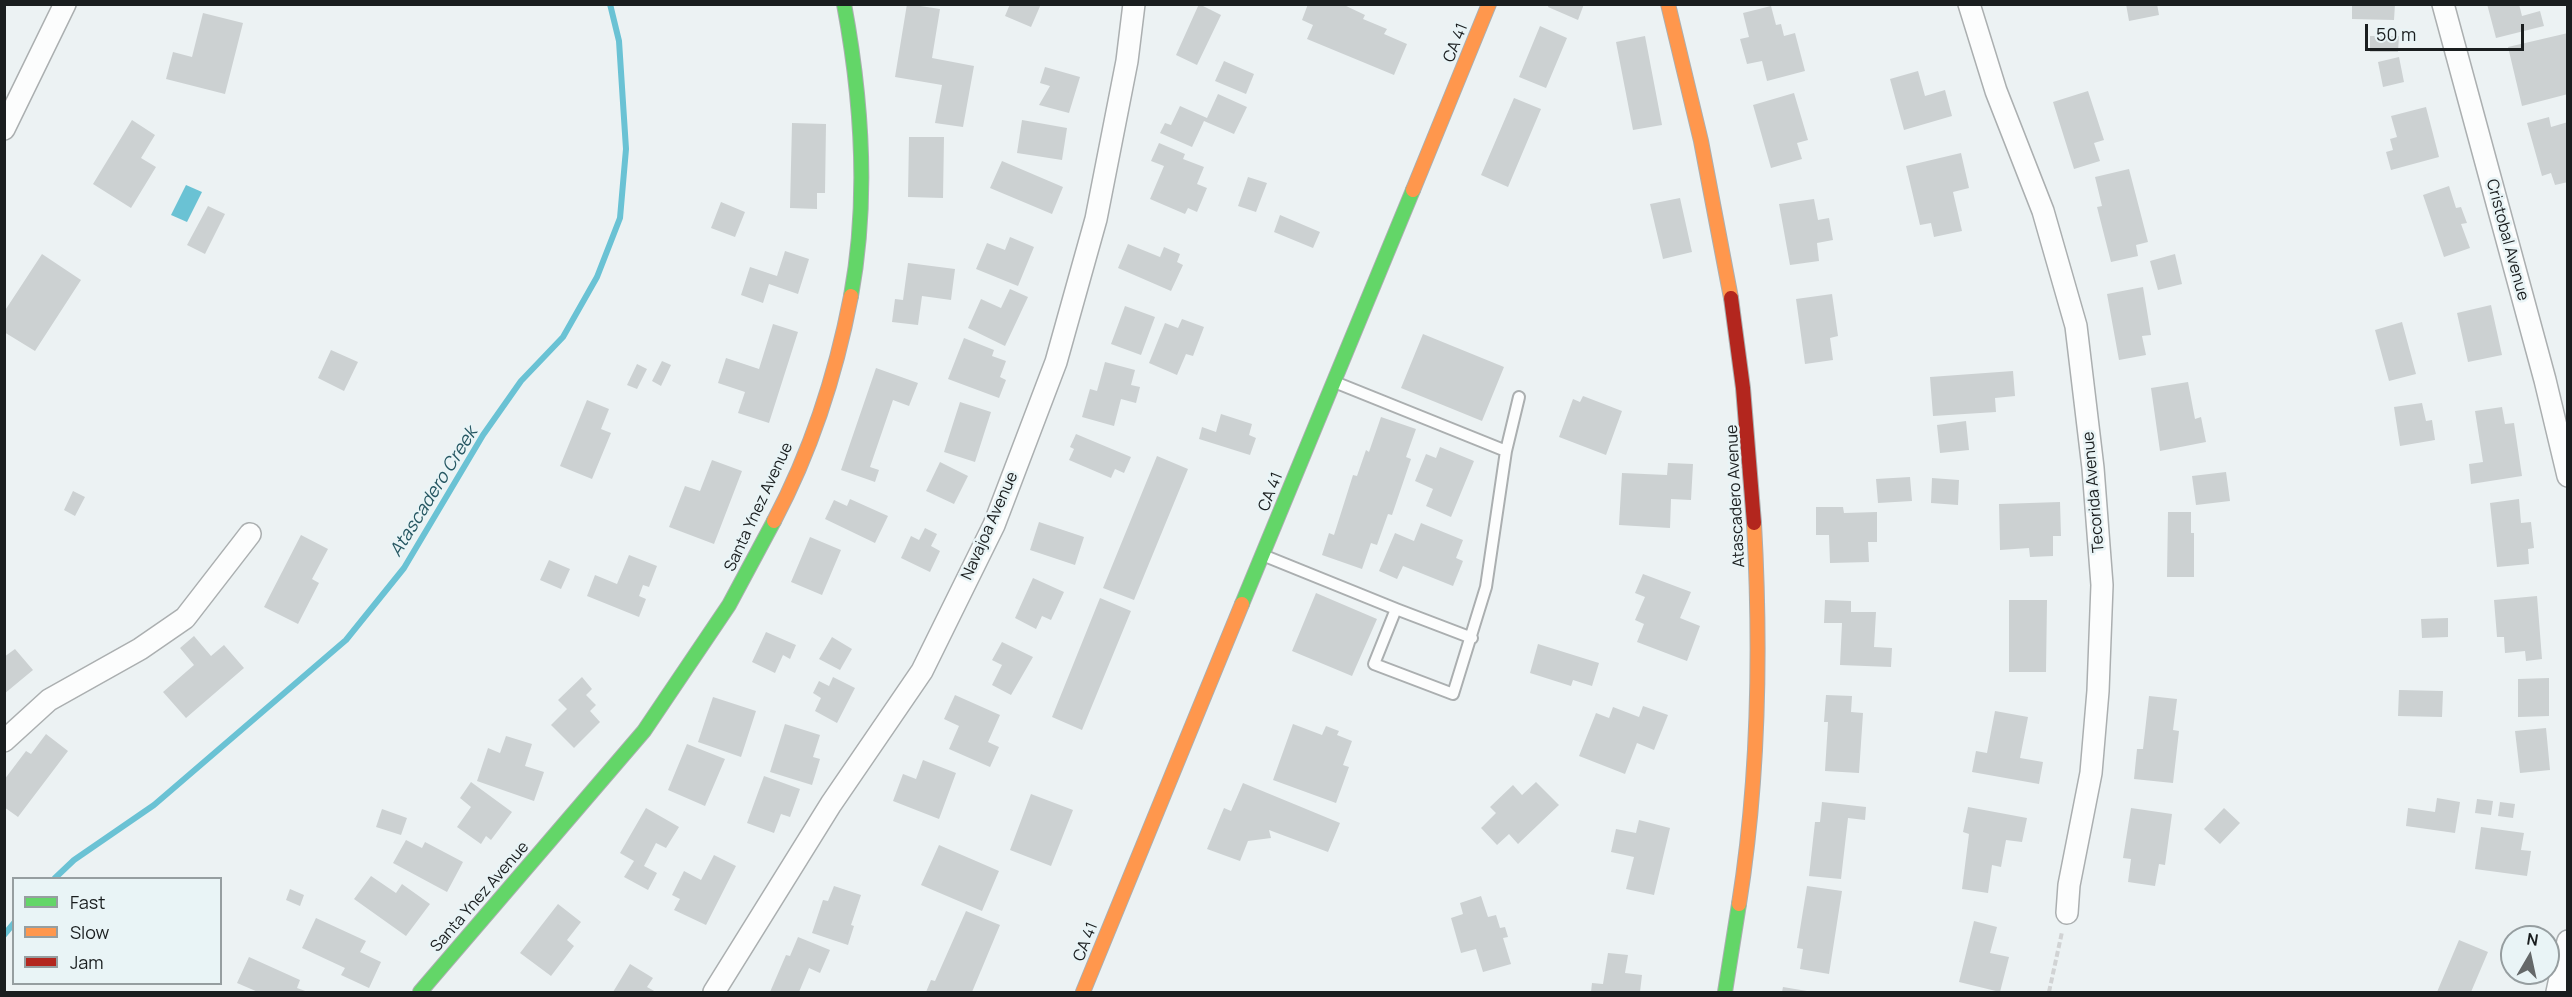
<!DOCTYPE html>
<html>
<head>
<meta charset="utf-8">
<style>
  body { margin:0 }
  #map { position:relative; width:2572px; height:997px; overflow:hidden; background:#ecf2f3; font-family:Manrope,sans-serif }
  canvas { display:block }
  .frame { position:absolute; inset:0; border:6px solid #1a1e1f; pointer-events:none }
  .legend { position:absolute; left:12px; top:877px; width:210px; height:108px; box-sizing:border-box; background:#e9f4f6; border:2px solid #969ea0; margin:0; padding:8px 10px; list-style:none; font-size:18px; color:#1a1e1f }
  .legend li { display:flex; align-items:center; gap:12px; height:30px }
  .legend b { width:30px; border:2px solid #969ea0 }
  .north { position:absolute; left:2500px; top:925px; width:60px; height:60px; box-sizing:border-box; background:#e9f4f6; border:2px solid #969ea0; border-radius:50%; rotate:9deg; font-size:16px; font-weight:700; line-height:24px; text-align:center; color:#1a1e1f }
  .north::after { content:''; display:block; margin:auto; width:21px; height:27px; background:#646869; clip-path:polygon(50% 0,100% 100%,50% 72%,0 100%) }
  .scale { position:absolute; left:2365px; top:24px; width:159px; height:27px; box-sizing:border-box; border:3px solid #1a1e1f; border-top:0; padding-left:8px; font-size:18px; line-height:21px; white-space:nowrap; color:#1a1e1f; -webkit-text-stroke:4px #e9f4f6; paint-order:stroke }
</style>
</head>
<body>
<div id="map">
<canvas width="2572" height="997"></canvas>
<div class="frame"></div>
<ul class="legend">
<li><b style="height:8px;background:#63d668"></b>Fast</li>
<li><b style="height:8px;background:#ff974d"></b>Slow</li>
<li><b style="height:8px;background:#b3261e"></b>Jam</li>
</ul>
<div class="north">N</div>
<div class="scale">50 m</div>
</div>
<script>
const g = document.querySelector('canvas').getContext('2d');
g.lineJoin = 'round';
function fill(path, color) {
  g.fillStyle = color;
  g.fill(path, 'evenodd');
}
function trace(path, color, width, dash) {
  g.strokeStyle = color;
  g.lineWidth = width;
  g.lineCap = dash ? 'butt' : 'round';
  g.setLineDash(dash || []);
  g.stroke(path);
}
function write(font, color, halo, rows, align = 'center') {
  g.font = font + ' Manrope,sans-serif';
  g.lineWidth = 5;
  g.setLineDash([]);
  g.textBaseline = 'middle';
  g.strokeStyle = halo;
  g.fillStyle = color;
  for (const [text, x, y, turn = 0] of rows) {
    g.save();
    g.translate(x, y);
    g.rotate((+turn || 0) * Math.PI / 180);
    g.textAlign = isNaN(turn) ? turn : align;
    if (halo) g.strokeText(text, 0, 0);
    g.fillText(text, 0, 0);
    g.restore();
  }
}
fill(new Path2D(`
  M186 185 202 192 187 222 171 215Z`), '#6ac2d4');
trace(new Path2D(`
  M55 878 74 860 154 805 346 640 404 568 483 435 521 381 563 337 597 277 620 218 626 149 619 41 610 4
  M4 935 14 923`), '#6ac2d4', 6);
fill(new Path2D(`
  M907 4 940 9 932 58 974 66 963 127 935 123 942 85 895 77Z
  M1010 4H1041L1031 27 1005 16Z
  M1199 4 1221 15 1197 65 1176 55Z
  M1308 4H1342L1365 15 1363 19 1387 29 1384 34 1407 44 1394 75 1307 39 1313 25 1302 20Z
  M1549 4H1584L1578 20 1548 7Z
  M2126 4H2157L2159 15 2129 21Z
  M2352 4H2395L2394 20 2352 19Z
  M2487 4H2519L2522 16 2540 11 2544 26 2496 38Z
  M1771 6 1776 25 1781 24 1784 36 1795 33 1805 71 1767 81 1762 61 1747 64 1740 39 1749 37 1743 13Z
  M203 13 243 23 225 94 166 79 173 52 192 57Z
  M1540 26 1567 38 1546 88 1519 77Z
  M2568 33V94L2522 106 2508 47Z
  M1645 36 1662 125 1633 130 1616 42Z
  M2370 36H2399L2398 52H2370Z
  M2399 57 2404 82 2383 87 2378 62Z
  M1224 61 1254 74 1246 94 1215 81Z
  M1045 67 1080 77 1069 113 1039 105 1050 86 1040 83Z
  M1918 71 1925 96 1945 90 1952 116 1904 130 1890 79Z
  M2088 91 2104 140 2094 143 2100 161 2074 169 2053 102Z
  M1794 93 1808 140 1797 143 1802 159 1771 168 1753 105Z
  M1218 94 1247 107 1234 134 1204 121 1192 147 1160 133 1165 123 1171 125 1180 106 1207 118Z
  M1514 98 1541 109 1508 187 1481 175Z
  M2426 107 2439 157 2391 170 2386 152 2393 150 2390 139 2397 137 2391 116Z
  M2549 117 2551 127 2568 122V182L2555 185 2551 173 2542 176 2527 123Z
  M132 120 155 135 141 158 156 167 131 208 93 184Z
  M1022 120 1067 128 1062 160 1017 153Z
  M792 123 826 124 825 193H817V209L790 208Z
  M909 137H944L943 198 908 197Z
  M1159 143 1185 154 1183 159 1204 167 1197 184 1207 188 1197 212 1188 208 1185 214 1150 199 1164 166 1151 161Z
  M1961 153 1969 188 1953 192 1962 231 1934 237 1931 223 1920 225 1906 166Z
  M1002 161 1063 187 1052 214 990 188Z
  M2129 169 2148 242 2136 245 2138 256 2111 262 2097 207 2102 206 2095 177Z
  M1248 177 1267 183 1256 212 1238 206Z
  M2449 186 2456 208 2461 207 2467 223 2461 224 2470 248 2444 257 2423 195Z
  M1680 198 1692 252 1663 259 1650 204Z
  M1814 199 1818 220 1829 218 1833 240 1817 243 1819 261 1790 265 1779 204Z
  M721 202 745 212 735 237 711 228Z
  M208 206 225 214 205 254 187 245Z
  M1280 215 1320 232 1313 248 1274 232Z
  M1010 237 1034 247 1018 286 976 269 987 243 1005 250Z
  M1128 244 1160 257 1164 247 1180 254 1177 262 1183 265 1171 291 1118 268Z
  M785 251 809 259 798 294 769 284 763 303 741 295 750 267 777 276Z
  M42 254 81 280 35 351 4 332V312Z
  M2175 254 2182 284 2158 290 2150 261Z
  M908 263 955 269 951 300 922 296 918 325 892 322 895 299 903 300Z
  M2143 287 2151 335 2142 336 2146 355 2119 360 2107 294Z
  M1010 289 1028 297 1005 346 968 328 981 299 1001 308Z
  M1832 294 1838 336 1830 338 1833 360 1805 364 1796 299Z
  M2491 305 2502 355 2468 362 2457 313Z
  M1125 306 1155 317 1141 355 1111 344Z
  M1182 319 1204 327 1193 356 1186 354 1177 375 1149 363 1165 323 1178 328Z
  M2402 322 2416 374 2389 381 2375 330Z
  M773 324 798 332 769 423 738 413 745 392 718 383 726 358 759 369Z
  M1423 334 1504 367 1482 421 1401 388Z
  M964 338 994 350 992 356 1006 361 1000 377 1006 380 999 398 948 379Z
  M331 350 358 362 344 391 318 378Z
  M662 361 671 365 661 386 652 381Z
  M1105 362 1135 370 1131 385 1140 387 1136 403 1121 399 1114 426 1082 417 1090 389 1097 391Z
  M637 364 647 369 637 389 627 385Z
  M876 368 918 383 909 406 893 400 870 467 879 470 875 482 841 470Z
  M2013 371 2015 396 1995 398 1996 412 1933 416 1930 377Z
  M2188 382 2195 419 2201 417 2206 442 2160 451 2151 388Z
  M1583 396 1622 411 1606 455 1559 437 1573 399 1580 402Z
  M587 400 609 409 601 429 611 433 592 479 560 466Z
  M960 402 991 412 975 462 944 452Z
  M2422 403 2426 421 2432 420 2435 440 2400 446 2394 407Z
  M2502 407 2505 424 2514 423 2522 476 2471 484 2469 464 2483 462 2475 411Z
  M1221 414 1252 424 1249 435 1256 438 1250 455 1199 439 1202 427 1216 432Z
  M1381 417 1416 429 1406 457 1411 459 1392 515 1388 514 1377 545 1371 543 1362 569 1322 555 1329 533 1334 535 1353 475 1357 476 1366 450 1369 452Z
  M1966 421 1969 450 1940 453 1937 425Z
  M1076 434 1131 457 1124 473 1115 469 1111 478 1069 460 1074 449 1070 447Z
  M1440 447 1474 461 1451 517 1426 506 1433 489 1415 481 1426 454 1436 458Z
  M1157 456 1188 469 1134 600 1103 588Z
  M712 460 742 471 714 544 669 527 685 486 700 491Z
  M940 462 968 476 954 504 926 491Z
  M1668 463 1693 464 1691 500 1671 499 1670 528 1619 525 1622 473 1667 475Z
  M2226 472 2230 501 2196 505 2192 476Z
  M1910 477 1912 501 1878 503 1876 479Z
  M1932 478 1959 480 1958 505 1931 503Z
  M73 491 85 497 75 516 64 510Z
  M850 499 888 516 875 543 825 519 834 500 847 506Z
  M2519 499 2521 523 2531 522 2534 548 2528 549 2529 564 2497 567 2490 503Z
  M2060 502 2061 536H2053V556L2030 557 2029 548 2000 550 1999 504Z
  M1816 507H1843L1844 513 1877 512V542H1868L1869 562 1830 563 1829 535H1816Z
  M2168 512H2191V533H2194V577H2167Z
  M1039 522 1084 537 1075 565 1030 550Z
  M1421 523 1463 540 1456 558 1463 561 1453 586 1403 566 1397 579 1379 571 1395 533 1414 541Z
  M925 528 937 534 931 546 940 551 930 572 901 558 911 536 919 540Z
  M301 535 328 549 312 579 319 583 298 624 264 607Z
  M810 537 841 550 822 595 791 582Z
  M629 555 657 566 649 587 643 585 639 596 646 599 639 617 587 596 595 575 617 584Z
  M549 560 570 569 561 589 540 580Z
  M1643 574 1691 592 1680 618 1700 626 1687 661 1637 642 1644 624 1635 620 1645 597 1635 593Z
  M1033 578 1064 592 1051 620 1042 616 1036 629 1015 618Z
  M1316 593 1377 619 1352 676 1292 651Z
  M2537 596 2542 659 2526 661 2525 651 2505 653 2504 637H2497L2494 600Z
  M1100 598 1131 611 1082 730 1052 717Z
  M1825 600 1851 601V612H1876L1874 647 1892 648 1891 667 1840 665 1842 623H1824Z
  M2009 600H2047L2046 672H2009Z
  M2448 618V637L2422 638 2421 619Z
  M766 632 796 645 790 659 783 655 775 673 752 662Z
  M194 636 211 656 224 645 244 668 186 718 163 692 194 665 180 648Z
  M832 637 852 649 840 670 819 659Z
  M1002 642 1033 657 1011 695 992 685 1002 665 992 660Z
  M1538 644 1599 663 1592 686 1573 680 1571 686 1530 673Z
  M15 649 33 670 4 694V657Z
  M582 677 592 689 586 695 596 705 590 711 600 722 574 748 551 725 567 709 558 700Z
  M833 677 855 688 837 723 815 711 821 698 813 693 819 681 829 686Z
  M2549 678V716L2518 717V679Z
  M2399 690 2443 691 2442 717 2398 716Z
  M955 695 1000 715 988 742 999 747 990 767 949 749 959 726 944 719Z
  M1826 695 1852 696 1851 712 1863 713 1859 773 1825 771 1828 722H1824Z
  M2149 696 2177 699 2173 730 2179 731 2173 783 2134 779 2137 749H2143Z
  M713 697 756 711 741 757 698 742Z
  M1643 706 1668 715 1654 750 1637 743 1625 774 1579 756 1596 713 1609 718 1613 707 1639 717Z
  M1995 711 2028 717 2020 758 2043 762 2039 784 1972 772 1976 751 1987 753Z
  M785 724 820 735 813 757 820 759 812 785 770 772Z
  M1293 724 1322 735 1326 726 1339 731 1337 735 1352 741 1343 765 1349 767 1336 803 1273 780Z
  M2546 728 2550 770 2520 773 2515 731Z
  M46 734 68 751 18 817 4 807V780L26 751 31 754Z
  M506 736 532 744 525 766 544 772 534 801 477 781 488 748 500 753Z
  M687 744 725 759 705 806 668 790Z
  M923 760 956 773 939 819 893 801 903 774 916 779Z
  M764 776 800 789 790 817 781 814 774 833 747 823Z
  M471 782 512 812 491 840 486 836 481 844 457 827 471 807 460 798Z
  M1536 782 1559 805 1518 844 1509 834 1497 845 1481 828 1496 813 1490 807 1513 785 1522 795Z
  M1243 783 1340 823 1328 852 1269 830 1271 838 1248 841 1240 861 1207 849 1224 808 1231 811Z
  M1031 794 1073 810 1051 866 1010 850Z
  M2437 798 2460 802 2455 833 2406 826 2408 808 2435 812Z
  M2477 799 2493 801 2491 815 2475 813Z
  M1822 802 1866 807 1865 820 1848 818 1841 879 1809 876 1815 822H1820Z
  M2500 802 2515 804 2513 818 2498 816Z
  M1968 807 2027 818 2022 842 2006 840 2001 867 1992 865 1988 893 1962 889 1969 834 1963 832Z
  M646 808 679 827 666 848 656 843 644 866 657 873 648 890 624 877 634 861 620 853Z
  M2131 808 2172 814 2165 865 2159 864 2155 886 2128 882 2131 859 2123 858Z
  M2224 808 2240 823 2220 844 2204 829Z
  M382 809 407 818 401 835 376 827Z
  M1639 820 1670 828 1654 895 1626 889 1634 857 1611 852 1616 829 1636 833Z
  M2481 827 2524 833 2521 850 2531 851 2527 876 2475 869Z
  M406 840 422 848 425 842 463 862 447 892 393 863Z
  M939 845 999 871 982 911 921 885Z
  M714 855 736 866 706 925 674 910 680 899 672 895 684 871 701 880Z
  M371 876 396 893 402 884 430 904 406 936 354 899Z
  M834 886 861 895 851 925 854 926 848 945 812 933 823 900 828 901Z
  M1807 886 1842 891 1829 974 1800 969 1803 949 1797 948Z
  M290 889 304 895 300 906 286 900Z
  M1481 896 1488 917 1496 915 1500 928 1505 927 1508 937 1503 938 1511 964 1483 972 1476 949 1461 953 1451 918 1463 914 1460 903Z
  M558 904 581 922 567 940 574 946 551 976 520 953Z
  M966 911 1000 925 972 992H926L931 980 935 981Z
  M316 918 366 941 360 952 381 962 369 988 341 975 345 968 302 948Z
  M1974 921 1997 927 1990 953 2009 957 2000 992 1959 982Z
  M798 937 830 950 820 973 809 968 799 992H770L786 955 790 956Z
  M2459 940 2488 952 2471 992H2437Z
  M1608 953 1628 955 1625 973 1642 975 1640 992H1591L1592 983 1603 984Z
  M249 957 300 980 297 988 308 992H258L237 983Z
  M630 964 653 978 647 987 656 992H613Z
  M1783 987 1807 991V992H1782Z`), '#ccd1d2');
const lane = new Path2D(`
  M1506 451 1519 397
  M1265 556 1396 609 1374 664 1453 694 1486 587 1506 451 1337 383
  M1396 609 1472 638`);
const street = new Path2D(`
  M1969 4 1996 91 2043 211 2076 326 2093 468 2102 585 2098 691 2091 773 2069 885 2067 913
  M2443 4 2545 380 2568 476
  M4 129 65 4
  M4 741 49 700 140 649 185 618 250 534
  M714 992 831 804 922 671 994 525 1056 362 1096 219 1127 61 1134 4
  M2557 992 2568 941`);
const fast = new Path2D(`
  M844 4C862 100 869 199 851 296
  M1242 604 1413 190
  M420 992 644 731 729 605 774 521
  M1725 992 1739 904`);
const slow = new Path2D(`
  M1668 4 1701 141 1731 298
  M1413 190 1489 4
  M774 521C811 451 836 374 851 296
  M1739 904C1759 779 1761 650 1754 523
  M1083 992 1242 604`);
const jam = new Path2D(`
  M1731 298 1743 388 1754 523`);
trace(lane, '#abafb0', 14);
trace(street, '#abafb0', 24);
trace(fast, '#abafb0', 16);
trace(slow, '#abafb0', 16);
trace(jam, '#abafb0', 16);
trace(new Path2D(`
  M2049 992 2062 932`), '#d1d3d4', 4, [6, 3]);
trace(lane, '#fcfdfd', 10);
trace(street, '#fcfdfd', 21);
trace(fast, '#63d668', 14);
trace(slow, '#ff974d', 14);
trace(jam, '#b3261e', 14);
write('16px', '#1a1e1f', '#e9f4f6', [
  ["CA 41",1456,43,-68],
  ["Cristobal Avenue",2507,240,75],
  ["CA 41",1271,492,-68],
  ["Tecorida Avenue",2094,492,-95],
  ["Atascadero Avenue",1736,496,-93],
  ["Santa Ynez Avenue",759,507,-65],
  ["Navajoa Avenue",990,526,-66],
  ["Santa Ynez Avenue",480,897,-49],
  ["CA 41",1086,942,-68]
]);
write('italic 18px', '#265762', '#e9f4f6', [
  ["Atascadero Creek",434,492,-58]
]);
</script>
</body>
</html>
